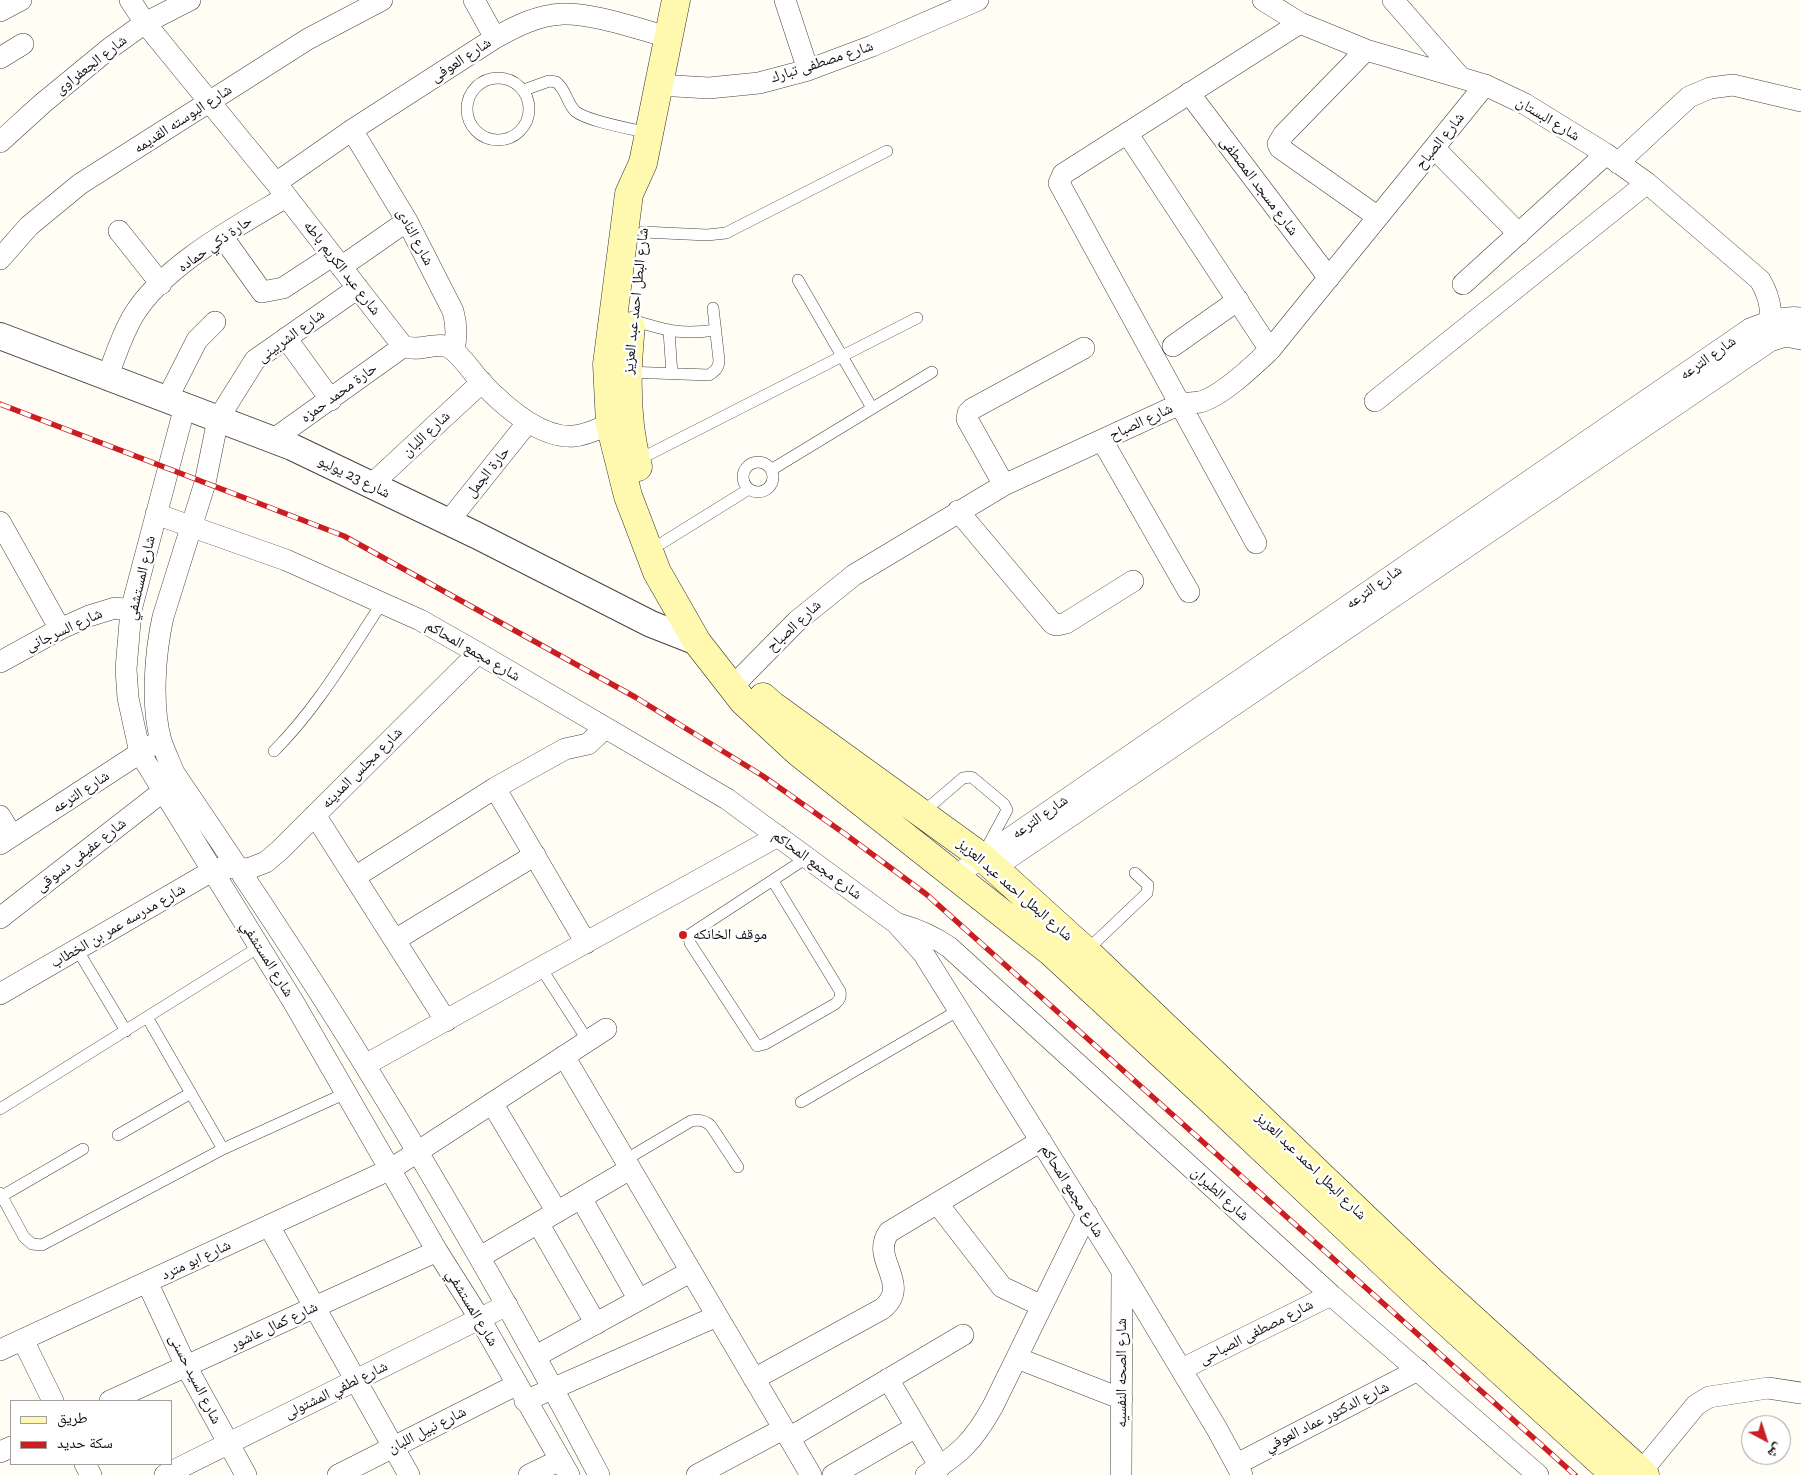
<!DOCTYPE html>
<html>
<head>
<meta charset="utf-8">
<style>
  body { margin:0 }
  #map { position:relative; width:1801px; height:1475px; overflow:hidden; background:#fffdf4; font-family:"Zilla Slab","Noto Naskh Arabic",serif }
  canvas { display:block }
  .legend { position:absolute; left:10px; top:1400px; width:162px; height:65px; box-sizing:border-box; background:#fff; border:1px solid #9f9f9f; margin:0; padding:6px 9px; list-style:none; font-size:15px; color:#101010 }
  .legend li { display:flex; align-items:center; gap:10px; height:25px }
  .legend b { width:25px; border:1px solid #9f9f9f }
  .north { position:absolute; left:1741px; top:1415px; width:50px; height:50px; box-sizing:border-box; background:#fff; border:1px solid #9f9f9f; border-radius:50%; rotate:140deg; font-size:14px; font-weight:700; line-height:20px; text-align:center; color:#101010 }
  .north::after { content:''; display:block; margin:auto; width:18px; height:22px; background:#cb1e23; clip-path:polygon(50% 0,100% 100%,50% 72%,0 100%) }
</style>
</head>
<body>
<div id="map">
<canvas width="1801" height="1475"></canvas>
<ul class="legend">
<li><b style="height:6px;background:#fff8af"></b>طريق</li>
<li><b style="height:6px;background:#cb1e23"></b>سكة حديد</li>
</ul>
<div class="north">ش</div>
</div>
<script>
const g = document.querySelector('canvas').getContext('2d');
g.lineJoin = 'round';
function trace(path, color, width, dash) {
  g.strokeStyle = color;
  g.lineWidth = width;
  g.lineCap = dash ? 'butt' : 'round';
  g.setLineDash(dash || []);
  g.stroke(path);
}
function write(font, color, halo, rows, align = 'center') {
  g.font = font + ' "Zilla Slab","Noto Naskh Arabic",serif';
  g.lineWidth = 5;
  g.setLineDash([]);
  g.textBaseline = 'middle';
  g.strokeStyle = halo;
  g.fillStyle = color;
  for (const [text, x, y, turn = 0] of rows) {
    g.save();
    g.translate(x, y);
    g.rotate((+turn || 0) * Math.PI / 180);
    g.textAlign = isNaN(turn) ? turn : align;
    if (halo) g.strokeText(text, 0, 0);
    g.fillText(text, 0, 0);
    g.restore();
  }
}
const service = new Path2D(`
  M467 109a31 31 0 1 1 62 0a31 31 0 1 1-62 0Z
  M524 90 549 81 556 82C566 89 567 103 575 111 586 121 632 129 649 133
  M643 232 707 235 726 233 887 151
  M798 280 872 408
  M632 320C666 330 679 335 716 330
  M669 331 672 374
  M627 372 709 375C715 371 719 368 719 360L713 308
  M636 461 917 318
  M743 477a15 15 0 1 1 30 0a15 15 0 1 1-30 0Z
  M771 470 932 372
  M662 543 749 489
  M274 751C318 707 348 654 382 603
  M922 813 963 778 970 777 973 778 1004 804 1007 810 986 849
  M773 881 840 991C841 997 840 1000 835 1004L765 1044 757 1046 690 943 689 935 808 857
  M77 949 126 1031
  M1086 951 1147 893 1148 885 1135 873
  M541 968 588 1041
  M147 1017 223 1149
  M801 1102 959 1010
  M0 1109 259 947
  M118 1135 191 1093
  M625 1160 691 1121C699 1119 705 1120 711 1126L738 1167
  M0 1193 24 1237 32 1244 42 1245 223 1149 346 1093
  M2 1196 83 1149`);
const minor = new Path2D(`
  M130 0 145 23 276 183 402 345C418 355 438 338 453 350 464 359 472 372 481 382 503 405 540 439 574 436 586 435 598 429 610 424
  M474 0 495 38
  M785 0 808 70
  M1263 0 1300 23 1366 50 1485 85 1525 104 1606 154 1647 183 1760 280C1768 294 1771 305 1771 321
  M1393 0 1460 77
  M0 11 21 0
  M1366 50 1284 134 1278 144 1280 148 1378 217
  M0 58 23 44
  M658 85 709 88 759 83 808 70 872 46 978 0
  M1189 93 1329 278
  M352 130 407 221 453 311C457 325 457 336 454 350
  M1127 133 1270 350
  M0 142 43 103 110 48 145 23 190 0
  M1434 148 1519 234
  M1618 163 1689 97 1710 88 1733 85 1801 101
  M276 183 352 130 495 38C516 26 538 15 563 14 593 13 638 29 668 37
  M119 231 161 284
  M222 236 262 292 283 288 332 256
  M0 259 29 226 80 184 308 39 382 0
  M341 267 407 221
  M1463 284 1606 154
  M358 288 255 360 218 419 205 483 163 617C155 653 151 705 161 741 165 752 170 763 174 773 240 870 305 967 366 1067 448 1200 526 1336 599 1475
  M286 338 331 400
  M1173 346 1238 300
  M108 376C115 356 122 335 133 316 164 265 236 227 286 197
  M167 399 197 340 215 322
  M1375 401 1647 183
  M185 406 131 610 126 669 128 698 140 753 294 1003 437 1251 480 1319 569 1475
  M274 439 404 346
  M1102 440 1189 592
  M371 485 482 382
  M1004 485 967 419 968 413 972 409 1084 348
  M958 511 1053 624 1057 625 1066 623 1133 581
  M156 514 286 560 420 620 478 653 727 799 896 923 923 953 1122 1271 1217 1429 1242 1475
  M0 522 60 629
  M448 522 528 422
  M1256 543 1059 183 1063 174 1300 23
  M0 662 60 629 89 616 115 608 131 610
  M732 687 797 621 854 575 1004 485 1180 404C1186 403 1193 403 1200 402 1222 396 1253 366 1270 350L1485 85
  M495 788 586 943
  M315 815 446 1021
  M0 816 12 836
  M0 844 152 745
  M994 868 1770 341 1785 336 1801 339
  M955 876 1750 329C1767 322 1783 316 1801 318
  M355 877 495 788 565 749 588 744 605 728
  M0 918 162 792
  M899 924C917 929 933 936 949 947L1331 1295 1538 1475
  M395 940 535 855
  M0 994 212 871 224 867 248 869 266 862 280 850 478 653
  M564 1056 811 1475
  M365 1065 778 836
  M492 1103 557 1212
  M581 1198 639 1300
  M937 1203 1002 1287 1042 1306
  M538 1223 596 1324
  M269 1226 409 1475
  M480 1257 630 1169
  M147 1282 186 1366 246 1475
  M23 1340 53 1401
  M0 1350 391 1169 606 1029
  M536 1356 690 1272
  M1017 1358 1122 1399
  M1182 1369 1331 1295
  M754 1379 882 1309C913 1284 869 1259 889 1232L1041 1141
  M888 1379 940 1467
  M110 1401 437 1251
  M525 1401 717 1316
  M789 1438 963 1335
  M0 1452 11 1447
  M85 1464 91 1475
  M1237 1464 1418 1370
  M1641 1472 1696 1405 1709 1397 1768 1388 1801 1393
  M165 1475 507 1305
  M338 1475 516 1385
  M529 1475 560 1460
  M697 1475 783 1429
  M833 1475 916 1427
  M926 1475C960 1454 973 1442 993 1406L1087 1214
  M1121 1475 1122 1271`);
const tertiary = new Path2D(`
  M0 336 292 447 476 535 651 624 697 642`);
const secondary = new Path2D(`
  M676 0 643 163 629 194 607 364 610 424 628 496 657 572 697 642 743 701 798 752 1051 952 1213 1102 1427 1304 1615 1475
  M631 326C626 372 625 421 638 467
  M763 697 772 705 982 857 1086 951 1431 1281 1645 1475`);
trace(service, '#434343', 12);
trace(minor, '#434343', 22);
trace(tertiary, '#434343', 28);
trace(secondary, '#323232', 29);
trace(service, '#fff', 11);
trace(minor, '#fff', 21);
trace(tertiary, '#fff', 26);
trace(secondary, '#fff8af', 28);
const rail = new Path2D(`
  M0 404 344 536 635 697 763 776 845 834 926 894 1575 1475`);
trace(rail, '#cb1e23', 5.5);
trace(rail, '#fff', 4, [11]);
for (const [x, y, r, color] of [
  [683,935,5,"#cb1e23"]
]) {
  const dot = new Path2D();
  dot.arc(x, y, r, 0, 2 * Math.PI);
  g.fillStyle = color;
  g.fill(dot);
  trace(dot, '#fff', 2);
}
write('15px', '#101010', '#fff', [
  ["شارع العوفى",461,60,-33],
  ["شارع مصطفى تبارك",822,62,-18],
  ["شارع الجعفراوى",91,65,-38],
  ["شارع البوسته القديمه",183,119,-33],
  ["شارع البستان",1548,119,31],
  ["شارع الصباح",1440,141,-51],
  ["شارع مسجد المصطفى",1259,186,53],
  ["شارع النادى",415,237,62],
  ["حارة ذكي حماده",215,244,-35],
  ["شارع عبد الكريم باطه",342,268,52],
  ["شارع البطل احمد عبد العزيز",636,301,-84],
  ["شارع الشربينى",291,336,-36],
  ["شارع الترعه",1708,358,-35],
  ["حارة محمد حمزه",339,393,-36],
  ["شارع الصباح",1141,422,-25],
  ["شارع اللبان",426,434,-43],
  ["حارة الجمل",488,472,-51],
  ["شارع 23 يوليو",354,477,26],
  ["شارع المستشفي",141,578,-77],
  ["شارع الترعه",1374,587,-35],
  ["شارع الصباح",794,626,-43],
  ["شارع السرجانى",64,630,-25],
  ["شارع مجمع المحاكم",473,651,30],
  ["شارع مجلس المدينه",362,768,-45],
  ["شارع الترعه",81,792,-33],
  ["شارع الترعه",1040,817,-35],
  ["شارع عفيفى دسوقى",81,855,-38],
  ["شارع مجمع المحاكم",817,865,36],
  ["شارع البطل احمد عبد العزيز",1015,890,41],
  ["شارع مدرسه عمر بن الخطاب",118,926,-30],
  ["شارع المستشفي",267,959,58],
  ["شارع البطل احمد عبد العزيز",1311,1166,44],
  ["شارع مجمع المحاكم",1072,1191,58],
  ["شارع الطيران",1220,1194,42],
  ["شارع ابو مترد",196,1260,-25],
  ["شارع المستشفي",472,1308,59],
  ["شارع كمال عاشور",274,1326,-25],
  ["شارع مصطفى الصباحى",1256,1332,-27],
  ["شارع الصحه النفسيه",1122,1373,-90],
  ["شارع السيد حسنى",195,1379,63],
  ["شارع لطفي المشتولى",336,1390,-26],
  ["شارع الدكتور عماد العوفي",1327,1417,-27],
  ["شارع نبيل اللبان",427,1430,-27]
]);
write('15px', '#101010', '#fff', [
  ["موقف الخانكه",693,935]
], 'left');
</script>
</body>
</html>
